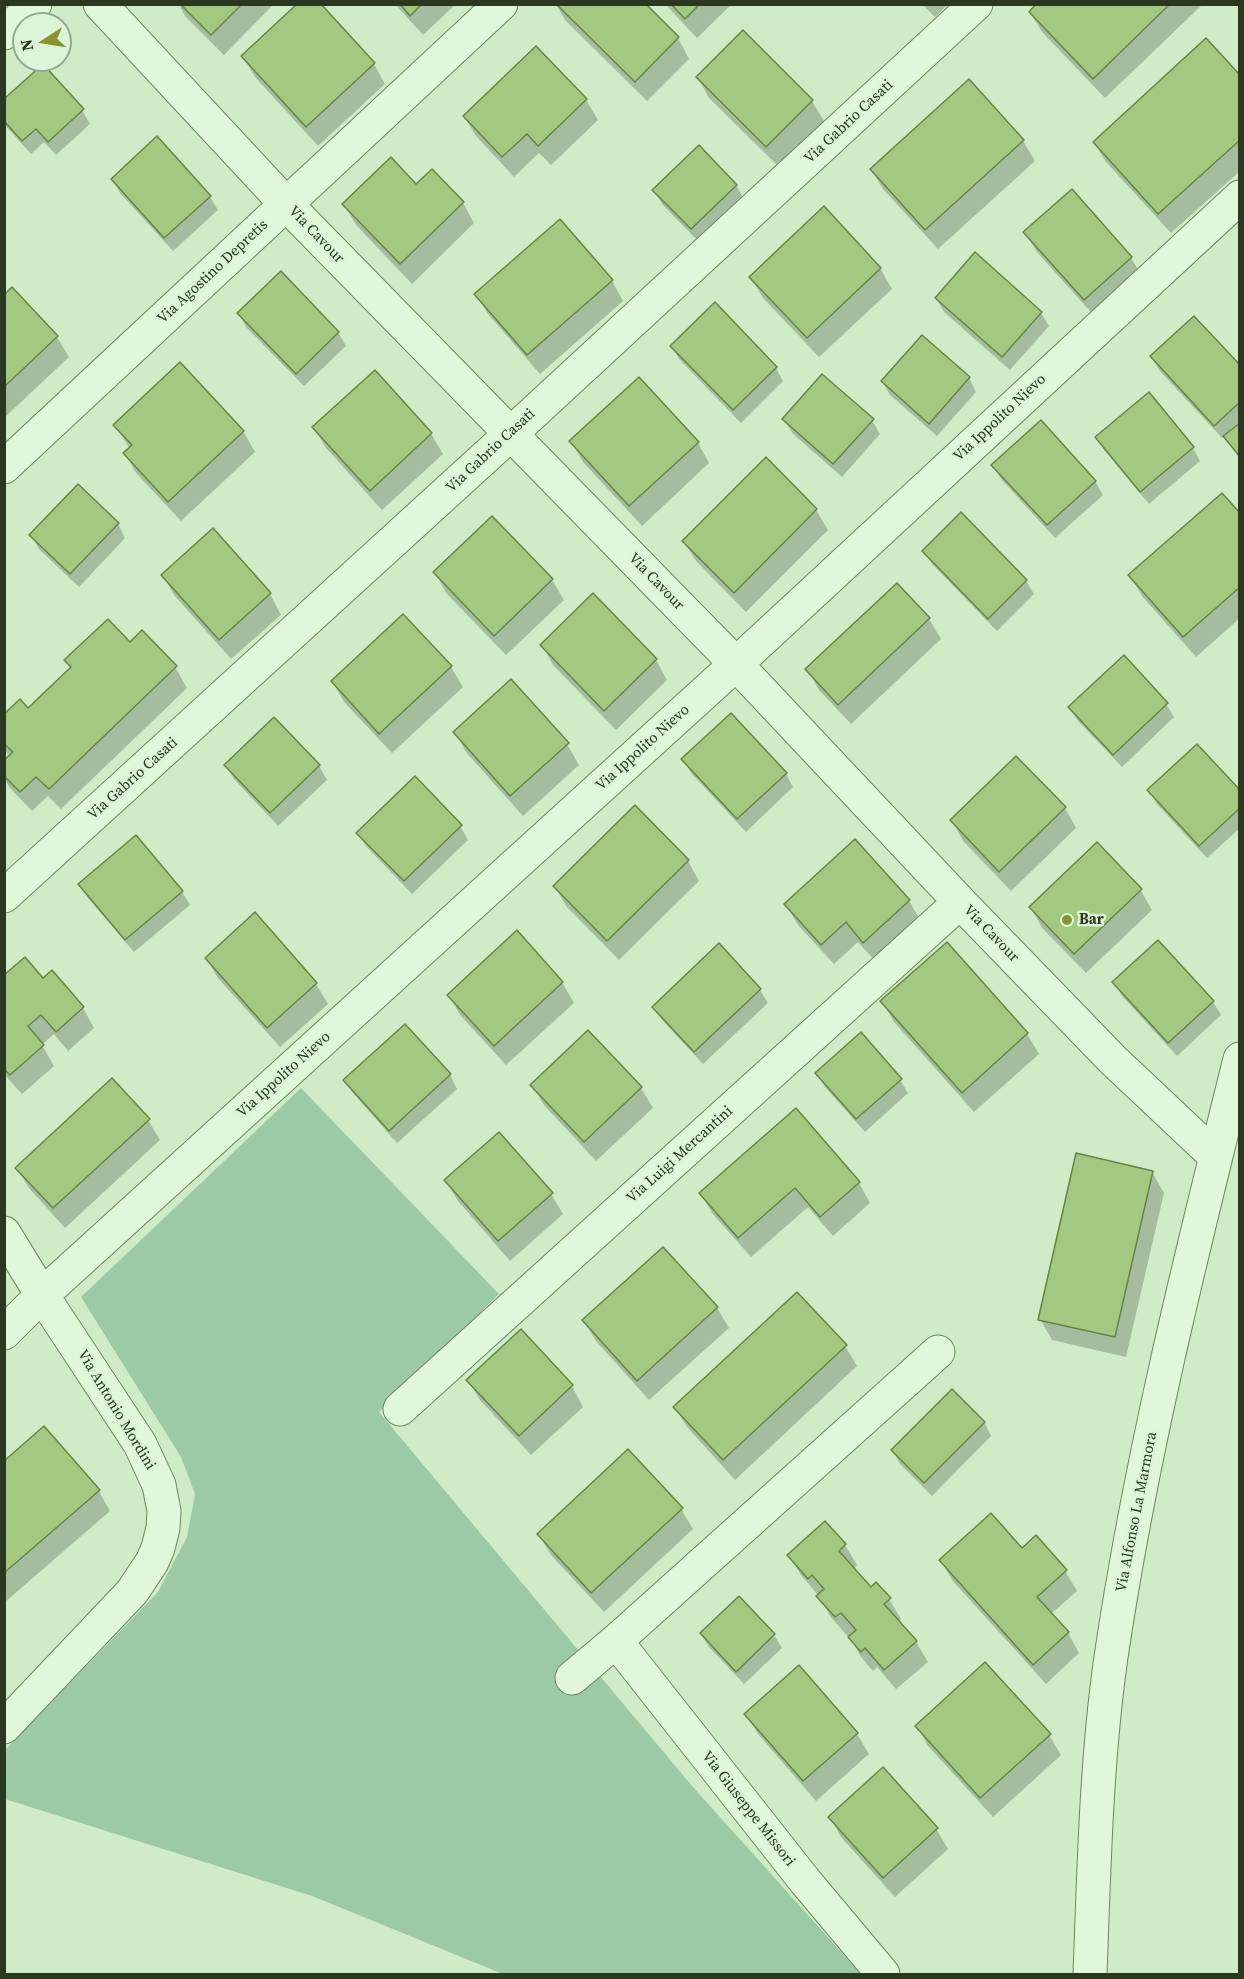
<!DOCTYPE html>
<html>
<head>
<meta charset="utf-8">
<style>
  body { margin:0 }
  #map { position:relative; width:1244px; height:1979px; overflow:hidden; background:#cfecc7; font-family:"Source Serif 4",serif }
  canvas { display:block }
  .frame { position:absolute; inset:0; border:6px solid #2a3820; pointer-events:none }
  .north { position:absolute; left:12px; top:12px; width:60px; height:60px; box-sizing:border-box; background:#dcf4d7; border:2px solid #95a98e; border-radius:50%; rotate:258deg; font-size:16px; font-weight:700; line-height:24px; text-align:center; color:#2a3820 }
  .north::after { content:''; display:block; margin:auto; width:21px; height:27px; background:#8b9330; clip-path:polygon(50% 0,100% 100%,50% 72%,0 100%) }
</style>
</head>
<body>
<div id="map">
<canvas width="1244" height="1979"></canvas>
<div class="frame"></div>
<div class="north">N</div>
</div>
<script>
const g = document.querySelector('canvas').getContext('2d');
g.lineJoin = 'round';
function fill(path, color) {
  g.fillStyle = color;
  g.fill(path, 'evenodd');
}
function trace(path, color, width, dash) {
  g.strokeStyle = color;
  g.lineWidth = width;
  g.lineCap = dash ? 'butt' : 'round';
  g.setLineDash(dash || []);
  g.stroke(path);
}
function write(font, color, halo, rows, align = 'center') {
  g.font = font + ' "Source Serif 4",serif';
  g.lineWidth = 5;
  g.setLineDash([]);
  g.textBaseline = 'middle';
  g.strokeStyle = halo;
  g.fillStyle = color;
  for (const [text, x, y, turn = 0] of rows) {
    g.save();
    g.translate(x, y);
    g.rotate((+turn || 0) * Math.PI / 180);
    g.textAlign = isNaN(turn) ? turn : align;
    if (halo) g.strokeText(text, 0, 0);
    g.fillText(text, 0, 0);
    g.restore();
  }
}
fill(new Path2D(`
  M301 1088 499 1294 379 1412 692 1786 861 1974H503L312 1896 5 1799V1750L158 1592 187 1537 195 1494 181 1457 81 1297Z`), '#9ccaa5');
fill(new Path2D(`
  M181 4H274L224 55 185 16 179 5 181 8Z
  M395 4H456L423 35Z
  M556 4H644L678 38 689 59 647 101 565 20Z
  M665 4H732L697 38Z
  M922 4H948L935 17Z
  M1038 4H1203L1105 98 1042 32 1030 12Z
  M243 56 374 64 385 84 318 146 255 77Z
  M698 78 812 101 824 121 778 166 709 98Z
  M1240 78V171L1171 233 1106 162 1094 142Z
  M969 81 1023 141 1035 161 938 249 883 189 871 169Z
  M586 100 598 120 551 165 539 153 514 177 476 136 464 116Z
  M4 101 82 110 90 124 56 155 44 142 31 154 4 124Z
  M113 179 210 197 218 210 173 251 120 193Z
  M736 185 744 199 699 242 662 204 654 190Z
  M416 186 463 203 474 223 412 284 356 225 344 204Z
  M1072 191 1131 258 1143 278 1097 319 1037 252 1025 232Z
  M880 268 892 289 819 357 763 298 751 278Z
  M612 281 623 301 540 374 488 314 476 294Z
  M12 289 57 337 69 357 4 418V297Z
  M936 298 1041 313 1049 326 1010 370 944 312Z
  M239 313 338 332 346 346 304 386 246 327Z
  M672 346 776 368 783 381 741 423 679 359Z
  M1152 357 1240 367V459L1225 436 1222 438 1159 370Z
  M969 378 976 392 937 436 890 395 882 381Z
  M784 419 872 420 880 434 842 477 792 433Z
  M115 425 243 431 255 452 181 521 136 473 125 453 130 449Z
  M314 428 431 434 443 454 382 510 326 448Z
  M1097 438 1193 448 1200 461 1149 504 1105 451Z
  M571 441 698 443 709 463 642 526 583 462Z
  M766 460 816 510 828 530 746 612 696 561 684 541Z
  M993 465 1095 481 1103 495 1055 538 1001 479Z
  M1240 515V618L1196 657 1142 596 1130 575Z
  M492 518 552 580 564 600 506 655 446 593 435 572Z
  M118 524 125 538 79 587 39 549 31 535Z
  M213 530 270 594 281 615 231 659 174 595 163 575Z
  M924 551 1026 581 1034 594 997 631 932 564Z
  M897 585 929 619 941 639 851 724 819 690 807 669Z
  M403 616 451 667 463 687 392 753 344 702 333 682Z
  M129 644 175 667 187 688 61 809 48 796 32 811 10 788 4 778V762L10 756 4 750V716L28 710 71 669 66 661Z
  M542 645 656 660 667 680 616 730 553 665Z
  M1166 704 1174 717 1122 767 1078 721 1070 708Z
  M274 719 319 766 327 780 278 826 234 779 226 766Z
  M455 732 567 744 579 765 523 816 466 752Z
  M683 759 786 774 793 787 746 832 691 773Z
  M1149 790 1240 792V828L1207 858 1157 804Z
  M1065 808 1076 828 1011 891 963 841 952 820Z
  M460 826 468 840 412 894 366 846 358 833Z
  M688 861 699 881 619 960 566 906 555 886Z
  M80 884 182 892 190 905 134 952 88 898Z
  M1140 889 1152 910 1086 973 1042 928 1031 907Z
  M909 901 921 921 876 962 858 942 834 964 798 925 786 905Z
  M947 944 1027 1034 1039 1054 974 1112 894 1022 882 1001Z
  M206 958 316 984 328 1004 280 1047 218 978Z
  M52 972 83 1008 94 1028 68 1051 54 1034 42 1045 54 1066 22 1094 4 1074V977L43 980Z
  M562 982 574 1003 506 1065 460 1015 449 995Z
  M1114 982 1213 1002 1221 1015 1177 1056 1122 996Z
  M760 990 768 1003 703 1064 662 1020 654 1007Z
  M817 1073 900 1080 908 1093 865 1132 825 1087Z
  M450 1075 457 1089 397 1143 353 1093 345 1080Z
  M532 1085 641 1088 653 1108 596 1161 544 1105Z
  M148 1120 160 1140 65 1228 29 1188 17 1168Z
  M1152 1172 1164 1193 1126 1357 1052 1340 1040 1319Z
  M446 1181 551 1194 563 1214 510 1261 458 1201Z
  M859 1183 870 1203 833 1236 808 1207 751 1257 712 1213 701 1193Z
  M663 1249 717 1308 729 1328 649 1400 596 1341 584 1321Z
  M845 1346 857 1366 735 1480 687 1427 675 1407Z
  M468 1380 572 1386 583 1407 531 1455 480 1400Z
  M984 1422 991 1436 932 1496 900 1464 893 1450Z
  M4 1463 98 1490 110 1511 4 1603Z
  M681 1509 693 1529 604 1612 551 1555 539 1535Z
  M825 1523 845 1545 857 1565 853 1569 871 1589 889 1599 901 1619 898 1622 916 1642 928 1662 896 1689 877 1667 873 1671 861 1657 849 1636 848 1637 830 1616 818 1595 801 1575 789 1555Z
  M1022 1550 1065 1571 1077 1591 1051 1614 1068 1633 1079 1653 1046 1684 952 1580 941 1560Z
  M701 1634 774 1635 782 1648 744 1684 709 1647Z
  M799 1667 857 1734 869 1754 816 1801 758 1734 746 1714Z
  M917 1726 1049 1735 1061 1755 993 1817 928 1746Z
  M830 1817 936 1829 948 1849 895 1897 841 1837Z`), '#0003');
const building = new Path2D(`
  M180 4H242L211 35Z
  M297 4H321L375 63 306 127 241 56Z
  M400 4H422L410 16Z
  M556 4H646L679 37 635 82Z
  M671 4H700L685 19Z
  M1036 4H1170L1093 79 1029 12Z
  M743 30 813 100 766 147 696 77Z
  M1206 38 1240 75V140L1158 214 1093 142Z
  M536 46 587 99 538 146 527 134 502 157 463 116Z
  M43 64 84 109 48 142 36 129 22 141 4 121V99Z
  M969 79 1024 140 925 230 870 169Z
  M157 136 211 196 164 238 111 179Z
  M699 145 737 185 691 229 652 190Z
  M391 157 416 184 432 169 464 202 400 264 342 204Z
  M1072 189 1132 257 1084 300 1023 232Z
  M824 206 881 268 807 338 749 277Z
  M560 219 613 280 527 355 474 294Z
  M975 252 1042 312 1002 357 935 298Z
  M281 271 339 332 296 374 237 313Z
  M12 287 58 336 4 387V295Z
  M715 302 777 367 733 410 670 346Z
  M1194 316 1240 365V402L1214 426 1150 356Z
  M922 335 970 377 929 424 881 381Z
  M180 362 244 431 168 502 123 453 132 445 113 425Z
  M375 370 432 433 370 491 312 427Z
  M822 374 874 419 833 464 782 419Z
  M639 377 699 442 629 506 569 441Z
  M1149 392 1194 447 1140 492 1095 437Z
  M1041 420 1096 481 1047 525 991 465Z
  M1240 423V457L1223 436Z
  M766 457 817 509 734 593 682 541Z
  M78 484 119 523 70 574 29 535Z
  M1222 493 1240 513V587L1183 637 1128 575Z
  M961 512 1027 580 988 619 922 551Z
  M492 516 553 579 494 636 433 572Z
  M213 528 271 593 219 640 161 575Z
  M897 583 930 618 838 705 805 669Z
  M593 593 657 659 604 711 540 645Z
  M403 614 452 666 379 734 331 681Z
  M108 619 130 642 142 630 177 666 49 789 36 777 20 792 4 776V760L13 752 4 744V714L20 699 28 708 71 667 64 660Z
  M1124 655 1168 703 1113 755 1068 707Z
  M511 679 569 743 510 796 453 732Z
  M731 713 787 773 737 819 681 759Z
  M274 717 320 765 270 813 224 765Z
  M1197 744 1240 790V808L1199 846 1147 790Z
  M1016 756 1066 807 999 872 950 820Z
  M415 776 462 825 404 881 356 833Z
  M635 805 689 860 607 941 553 886Z
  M136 835 183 891 125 940 78 884Z
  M855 839 910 900 863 943 846 922 821 945 784 904Z
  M1097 842 1142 889 1074 954 1029 907Z
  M255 912 317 983 267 1028 205 958Z
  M517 930 563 982 494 1046 447 995Z
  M1158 940 1214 1001 1168 1043 1112 982Z
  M947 942 1028 1033 962 1093 880 1001Z
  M719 943 761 989 694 1052 652 1007Z
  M25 957 43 978 52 970 84 1007 56 1032 41 1015 28 1026 44 1045 10 1075 4 1069V975Z
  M405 1024 451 1074 389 1131 343 1080Z
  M588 1030 642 1087 584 1142 530 1085Z
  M861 1032 902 1079 856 1119 815 1073Z
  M112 1078 150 1119 53 1208 15 1168Z
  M796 1108 860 1182 820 1217 795 1188 738 1238 699 1193Z
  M499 1132 553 1193 498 1241 444 1180Z
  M1076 1153 1153 1171 1115 1337 1038 1320Z
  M663 1247 718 1307 637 1381 582 1320Z
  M797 1292 847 1345 723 1460 673 1407Z
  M521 1329 573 1385 519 1436 466 1380Z
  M952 1389 985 1422 924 1483 891 1450Z
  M44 1426 100 1490 4 1573V1461Z
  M628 1449 683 1508 591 1593 537 1534Z
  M991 1513 1022 1548 1036 1535 1067 1570 1037 1597 1069 1632 1033 1665 939 1560Z
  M825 1521 846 1544 839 1551 871 1587 876 1582 891 1598 884 1604 917 1641 884 1670 865 1648 861 1652 848 1637 856 1630 841 1613 835 1617 816 1596 824 1589 812 1575 808 1579 787 1555Z
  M739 1596 775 1634 736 1672 700 1633Z
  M985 1662 1051 1734 980 1798 915 1726Z
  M799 1665 858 1733 803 1781 744 1714Z
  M883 1767 938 1828 883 1878 828 1817Z`);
fill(building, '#a3c87f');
trace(building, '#668544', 1.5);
const minor = new Path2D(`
  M100 4 286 204 736 664 960 902 1113 1060 1215 1156
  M4 33 35 4
  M4 467 501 4
  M4 896 492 451 976 4
  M4 1233 42 1295 140 1444 159 1485 164 1511 163 1528 158 1548 152 1562 132 1592 4 1727
  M4 1333 42 1295 736 664 1240 197
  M400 1409 960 902
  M616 1641 805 1881 883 1974
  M572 1678 616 1641 938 1352
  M1090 1974C1094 1869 1096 1762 1111 1657 1141 1455 1191 1256 1240 1059`);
trace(minor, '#6d875d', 35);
trace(minor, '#e0f7da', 33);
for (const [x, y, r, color] of [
  [1067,920,6,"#8b9330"]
]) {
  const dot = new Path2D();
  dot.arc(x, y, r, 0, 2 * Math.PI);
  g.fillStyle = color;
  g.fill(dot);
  trace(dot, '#dcf4d7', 2);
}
write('15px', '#2a3820', '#dcf4d7', [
  ["Via Gabrio Casati",849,122,-43],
  ["Via Cavour",316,235,46],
  ["Via Agostino Depretis",213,272,-43],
  ["Via Ippolito Nievo",1000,418,-43],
  ["Via Gabrio Casati",491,451,-43],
  ["Via Cavour",656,582,46],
  ["Via Ippolito Nievo",643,748,-42],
  ["Via Gabrio Casati",133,779,-42],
  ["Via Cavour",991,934,46],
  ["Via Ippolito Nievo",284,1075,-42],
  ["Via Luigi Mercantini",680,1155,-42],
  ["Via Antonio Mordini",116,1410,59],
  ["Via Alfonso La Marmora",1137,1512,-79],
  ["Via Giuseppe Missori",748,1809,52]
]);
write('bold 15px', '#2a3820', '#dcf4d7', [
  ["Bar",1079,920]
], 'left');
</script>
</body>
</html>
